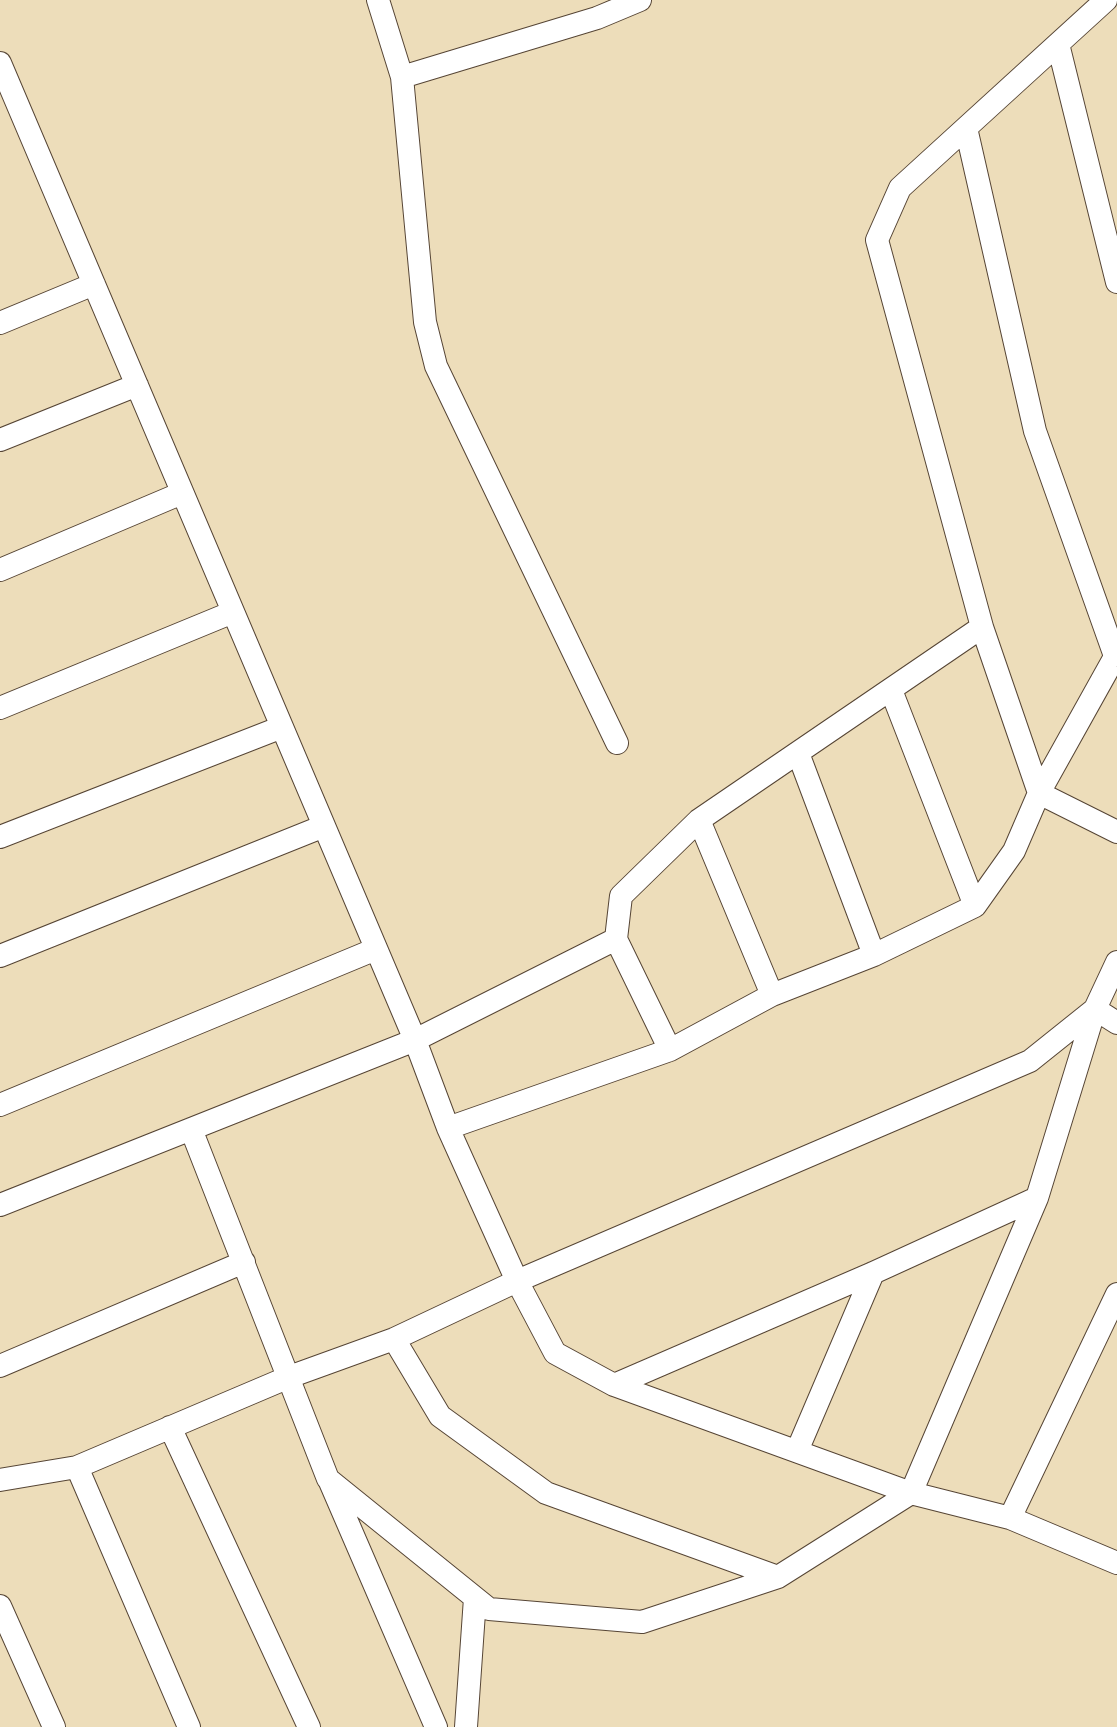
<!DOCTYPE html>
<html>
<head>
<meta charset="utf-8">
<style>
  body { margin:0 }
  canvas { display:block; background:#edddba }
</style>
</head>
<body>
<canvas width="1117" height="1727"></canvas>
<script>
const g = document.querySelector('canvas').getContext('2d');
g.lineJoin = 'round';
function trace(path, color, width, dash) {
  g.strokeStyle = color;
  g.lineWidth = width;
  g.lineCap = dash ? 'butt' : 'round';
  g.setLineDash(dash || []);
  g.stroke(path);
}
const street = new Path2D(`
  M378 0 402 77 425 322 436 366 617 743
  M1106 0 900 188 877 240 982 627 1039 793 1117 832
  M1058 44 1117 282
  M0 63 415 1040 448 1128 517 1281 555 1353 614 1385 911 1493 1010 1518 1117 1563
  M402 77 597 18 640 0
  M966 128 1035 431 1115 656
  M0 323 94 284
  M0 440 137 385
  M0 570 182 493
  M891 690 975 906
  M0 708 233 612
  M798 753 874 955
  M699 820 772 995
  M0 837 282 727
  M616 939 670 1050
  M0 956 324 826
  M1117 962 1095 1009 1117 1023
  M0 1105 376 949
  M448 1128 670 1050 772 995 874 955 975 906 1014 851 1039 793 1117 653
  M0 1205 415 1040 616 939 621 896 699 820 982 627
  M394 1339 440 1416 546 1493 778 1577
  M0 1366 244 1262
  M614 1385 873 1273 1037 1198
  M170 1427 309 1727
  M797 1451 873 1273
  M77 1467 189 1727
  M0 1480 77 1467 289 1377 394 1339 517 1281 1030 1061 1095 1009 1037 1198 911 1493 778 1577 642 1622 489 1609 328 1479 191 1129
  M330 1482 436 1727
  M1010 1518 1117 1294
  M0 1606 54 1727
  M466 1727 475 1598`);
trace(street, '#564535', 24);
trace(street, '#fff', 22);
</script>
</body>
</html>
